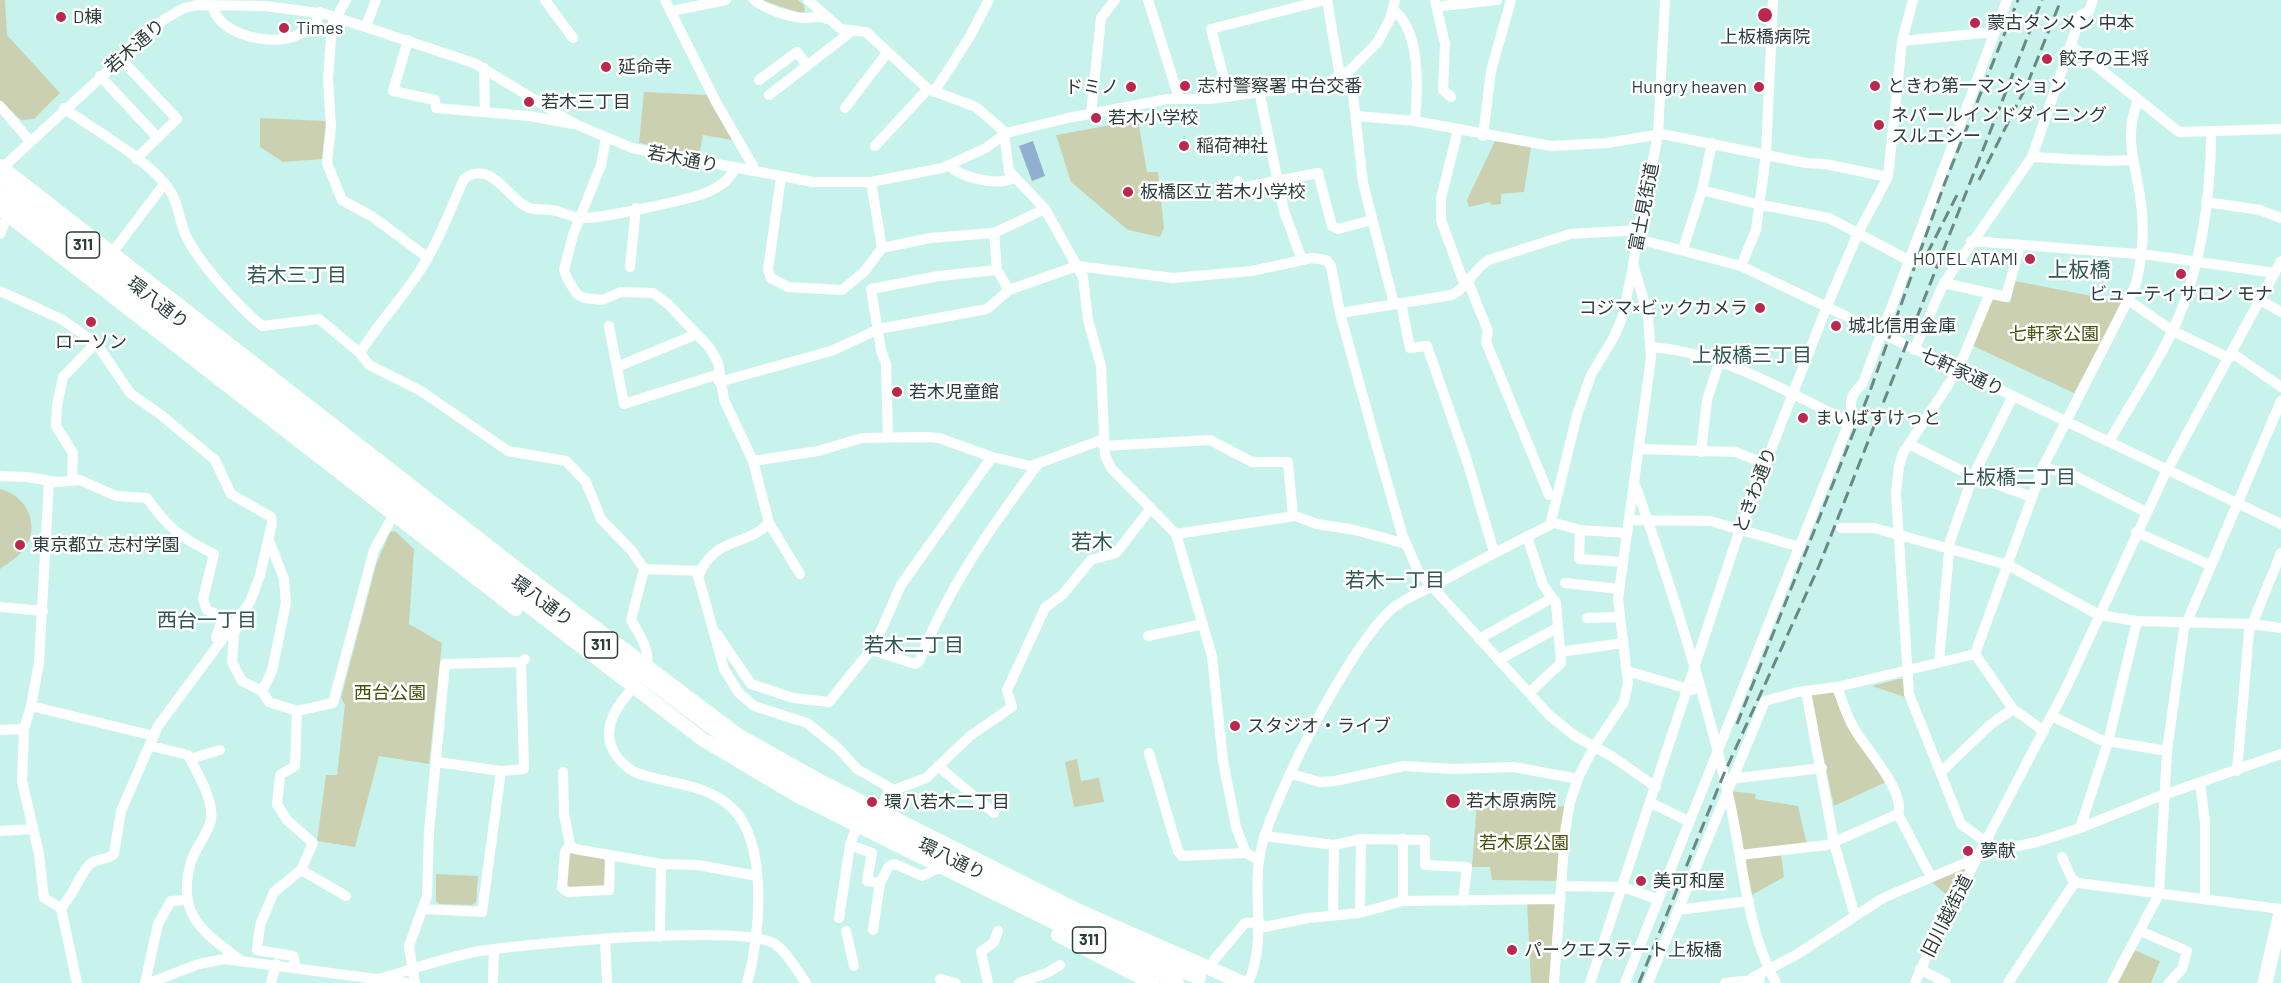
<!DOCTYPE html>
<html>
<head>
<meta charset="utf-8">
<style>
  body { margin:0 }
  canvas { display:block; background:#c7f3ec }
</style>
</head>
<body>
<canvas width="2281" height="983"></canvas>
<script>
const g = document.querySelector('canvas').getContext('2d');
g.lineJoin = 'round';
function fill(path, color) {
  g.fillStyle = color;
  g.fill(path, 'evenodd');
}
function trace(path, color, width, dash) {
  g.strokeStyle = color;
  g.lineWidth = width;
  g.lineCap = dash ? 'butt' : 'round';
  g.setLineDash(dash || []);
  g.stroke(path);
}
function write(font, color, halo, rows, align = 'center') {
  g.font = font + ' Barlow,"Noto Sans JP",sans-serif';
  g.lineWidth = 5;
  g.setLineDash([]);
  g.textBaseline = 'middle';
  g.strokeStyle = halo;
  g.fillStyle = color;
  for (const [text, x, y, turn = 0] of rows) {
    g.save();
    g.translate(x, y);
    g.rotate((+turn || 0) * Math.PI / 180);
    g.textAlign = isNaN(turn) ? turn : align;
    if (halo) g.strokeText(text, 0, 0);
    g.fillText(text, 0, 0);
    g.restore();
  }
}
fill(new Path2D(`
  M0 0H5L7 35 60 93 34 119 21 120 0 100Z
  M761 0H798L804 5 805 11 801 13Z
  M644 92 707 95 732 140 703 135 699 156 639 143Z
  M260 118 326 121 322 159 283 162 260 147Z
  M1138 120 1147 172H1158L1164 228 1160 237 1128 230 1071 182 1056 135Z
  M1495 141 1531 147 1524 192 1501 194V204L1491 205 1490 202 1469 207 1467 200Z
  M2015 281 2123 302 2074 393 1971 345 1991 296 2010 303Z
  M0 489C26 495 41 525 25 548 19 557 8 563 0 569Z
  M395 531 414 549 409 624 442 643 429 764 379 756 355 847 317 841 326 775H337L345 705 341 698 376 565 390 532Z
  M1903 679 1905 697 1872 686 1899 679Z
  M1833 692 1886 782 1834 806 1810 695Z
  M1077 759 1081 781 1099 778 1104 802 1074 807 1065 762Z
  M1731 791 1756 794 1755 799 1798 806 1807 844 1746 852 1742 848Z
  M1477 802 1526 805 1527 802 1567 807 1560 881 1492 880 1490 867H1472Z
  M572 853 604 859 606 863 607 884 604 888 569 889 565 885 569 856Z
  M1781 854 1784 877 1750 896 1745 863 1748 858Z
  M1960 867 1967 870 1951 899 1932 882Z
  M436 874 478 876 476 902 472 905 439 904 436 901Z
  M1558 901 1551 983H1531L1527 902Z
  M2134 950 2160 961 2151 983H2118Z`), '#cbd1b0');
fill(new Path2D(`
  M1033 141 1045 176 1032 181 1019 146Z`), '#92aed1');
trace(new Path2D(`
  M346 0 332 25 328 79 331 127 327 163 342 200 373 217 428 258
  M545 0 573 38
  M665 0 716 102 753 166 752 171
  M754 0C765 9 789 17 803 18 812 19 818 14 827 19
  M808 0 841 29 866 32 928 89 976 107 1006 133
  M1148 0 1179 98
  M1327 0 1340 77
  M1435 0 1436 5 1442 6 1497 0
  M212 5C219 33 258 42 284 39 295 38 306 31 315 26L320 12
  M1436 5 1445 44 1443 90 1451 97
  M1393 10C1421 29 1418 91 1415 121
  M672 11 726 0
  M366 26 376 0
  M408 40 393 91 435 100 436 108 529 116 573 124
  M1902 41 1994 32
  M2070 45 2179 132 2281 129
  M120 58 177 119 136 159
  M484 68 485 112
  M1344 75 1353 95 1363 183 1394 304
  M100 76 158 138
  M759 80 797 52 807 65
  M1259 91 1284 211 1302 260
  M934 92 969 38 989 0
  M769 95 852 31
  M1229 97 1211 29 1325 0
  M0 106 30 141
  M64 108C94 130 144 157 166 185 179 201 178 218 186 236 199 263 239 307 262 326L319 319 360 353 369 365 421 391 508 451 566 461 586 482 601 519 632 551 644 569 631 620C639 634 650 649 647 666
  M845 108 887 53
  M1091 113 1101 18 1115 0
  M1356 116 1415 121 1551 146 1607 143 1662 134 1806 163 1825 164 1888 177
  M1458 130 1441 198V220L1464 283
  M1004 134 1009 171 1045 209 1083 277 1088 320 1101 366 1105 455 1111 468 1176 534 1212 656 1223 761 1236 827 1246 853 1259 860
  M1483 136 1491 71 1511 0
  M606 138 601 165 573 235 564 270 568 280 577 294 584 298 602 300 621 292 653 293 668 304 709 347 718 362 724 400 753 461 769 523 800 574
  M875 146 928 89
  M2032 157 2107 161 2132 160
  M950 166C961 178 998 186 1013 178
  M0 170 163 20 184 8 197 5 265 6 326 14 474 63 575 124 632 148 813 182H871L942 168 986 148 1006 133 1068 118 1168 99H1210L1327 83 1350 70 1377 43 1390 19 1395 0
  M781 177 768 270 771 278 788 287 842 290 864 272 882 248 930 238 994 233 1045 209
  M1238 181 1240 188 1318 173 1332 226 1338 229 1372 220
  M871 182 882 248
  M1702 190 1757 204 1829 218 1908 260
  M2206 202 2260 210 2281 218
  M994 233 997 270 1009 290
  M0 234 10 210
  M1638 239 1741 266 2281 524
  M1971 241 2150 255 2275 273
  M1683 249 1702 190 1712 143
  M112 253 165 183
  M1741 266 1756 230 1766 155 1773 0
  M630 267 636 208
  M1467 279 1488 331 1486 342 1549 495
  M1944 283 2006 297 2020 246
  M0 291 61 319 96 343 130 393 161 415 215 460 231 494 271 517 272 523 260 575 250 602 158 726 121 811 114 854C107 861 95 857 88 866 78 879 73 895 61 908
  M2128 300 2173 331 2229 358
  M2260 300 2281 312
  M1401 303 1410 348 1427 346 1467 461 1494 552
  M1340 313 1452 295C1466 289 1473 269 1489 260L1570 234 1639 230
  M609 326 624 404 719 374
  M1650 347C1722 352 1785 391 1849 422
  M1914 350 1944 283 2032 157 2081 15 2089 11 2093 0
  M360 353C380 320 408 293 427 259 442 234 452 205 464 179 493 157 510 205 533 209 539 210 545 209 551 210 562 211 572 218 582 218 600 219 692 199 708 192 720 186 730 180 735 168
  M2232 353 2281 387
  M619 366 697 334
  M719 382 831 351 879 329 987 309 1009 290 1077 266 1173 278 1252 271 1312 258 1326 260 1331 266 1340 313 1373 433 1402 534 1418 571 1549 715 1575 736 1613 757 1656 787
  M888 437 886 364 881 350 871 289 939 276 997 270
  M2109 442C2130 404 2155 368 2173 330 2201 270 2211 197 2211 132
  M1909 444 1968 474 2032 497
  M1103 446 1210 440 1252 462H1288L1293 516
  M1640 449 1736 452 1765 464
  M1701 452 1707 400 1720 360
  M753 461 818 451 862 438 926 437 939 438 992 457 1031 466 1104 439
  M2043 467 2073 475 2146 512
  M0 476 27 477 58 482 80 480 116 496 147 498C167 527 182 539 214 554L203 599 207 610 223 617 216 638
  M72 480 73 453 56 426 57 405 63 377 96 343
  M49 481 39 663 31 706 24 729 22 781 39 854 44 898 61 908
  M1636 487C1673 592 1707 698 1731 807 1743 865 1747 930 1776 983
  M1629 520 1710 521 1800 547
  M1551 522 1580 530 1627 533
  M769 523C747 547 716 535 698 576L724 669 739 693 754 706 807 723 837 747 857 769 894 790 926 778 970 736 1012 707 1007 690 1045 608 1062 595 1091 560 1116 553 1151 508
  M1841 528H1874L2008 565 2099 615 2137 621 2252 624 2281 628
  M1580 530 1579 559 1623 562
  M2136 532 2210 565
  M1176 534 1295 516 1317 524 1355 530 1406 544
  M1527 536 1543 585 1556 603 1561 663 1529 693
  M644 569 701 571
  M1565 583 1619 589
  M0 607 43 611
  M1587 618 1620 617
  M239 621 234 634 232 662 242 681 262 691 269 702 297 711 333 703 374 550 394 514
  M717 634 751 684 793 698 829 702 874 646 901 585 992 457
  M1148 636 1203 624
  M1479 639 1552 598
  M872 650 915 664 919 662C947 589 991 527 1038 464
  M1560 652 1623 643
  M1975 654 2043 467 2136 284C2143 255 2145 225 2140 196 2134 158 2124 137 2138 100
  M1975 654 2013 709 2044 731
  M1498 660 1557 628
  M1939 661 1950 541 1973 476 2013 396
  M1627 671 1692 690
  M643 676C623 699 594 727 618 758 624 765 631 772 640 774 673 785 705 783 732 808 769 843 760 938 747 983
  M1837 687C1842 701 1847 717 1855 730 1866 749 1906 792 1898 814L1931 877
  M262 691 272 671 286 603 284 579 270 543
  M1806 691 1834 843 1855 916
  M31 706 154 736
  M2052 716 2101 740 2167 751
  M0 730 24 729
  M151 746 188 755C197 773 214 799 211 820 208 834 195 848 191 862 176 913 201 931 239 959
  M1149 753 1178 851 1182 856 1246 853
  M190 759 220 750
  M437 762 501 771 524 769 521 662 525 659
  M938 766 994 813
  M2237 771 2249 632 2281 553
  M563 772 564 814 570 845 575 849 661 864 660 937
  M1941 772 1991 724 2013 709
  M1291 774 1320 782 1335 781 1404 766 1453 769 1514 767 1578 779
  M1730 779 1822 768
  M2200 783 2205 822V899
  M1651 803 1688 821
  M880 812 890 788
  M857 825 850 845 872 853 867 881 880 883
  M2080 828 2108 742 2137 621
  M0 831 33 829
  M1264 836 1334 845 1361 839 1425 840V865L1467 867 1463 901
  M1403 839V901
  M1986 842 1961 824 1909 694 1896 493 1899 466 1903 453 1958 370 1990 293
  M570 845 565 852 562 888 568 892 609 890 610 856
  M1980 854 2037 842 2080 828 2155 798 2281 754
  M1740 855 1827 845 1898 814
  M2062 857 2072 879 2078 883 2281 909
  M661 864 698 865 757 876
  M301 870 346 896
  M1562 886 1623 887 1657 899
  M61 908 77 983
  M424 909 482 912 501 771
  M1678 910 1749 901
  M1360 913 1361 839
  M1333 915 1334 845
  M839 918 850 845
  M1260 928 1308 918 1360 913 1403 901 1561 899
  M873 930 880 883 889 866 895 864 922 876 941 867
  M846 931 854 966
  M2140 931 2187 951 2182 969 2169 983
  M605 939 607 983
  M1214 960 1245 923 1260 922
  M296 967 293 956 257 950 260 925 274 892 301 870 313 843 287 820 277 804 280 775 295 766 297 711
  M1920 969 1946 983
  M1752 978 1796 955 1883 898 1977 858
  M940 979 956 983
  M145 983 158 924 171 901 185 900
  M149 983 199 964 224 959 407 983
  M271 983 276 964
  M378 983V979C412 970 445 957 480 951 524 944 746 923 775 944 787 952 797 971 806 983
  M415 983 409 946 427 896 429 832 445 664 521 662
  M493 983 494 950
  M988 983 981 952 994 942 998 931
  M1019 983 1047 973 1060 965
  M1248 983C1268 939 1251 894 1261 849 1274 795 1351 643 1393 608 1405 598 1423 591 1437 584 1474 563 1512 544 1550 525L1577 415 1591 375 1614 337 1622 318 1633 267
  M1554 983 1565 832 1570 802 1579 776 1594 747 1624 702 1628 683 1618 599 1651 358 1648 315 1633 264 1658 134 1665 0
  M1590 983 1740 529 1827 306 1858 233 1888 177 1902 41 1913 0
  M1625 983 1852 415C1849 399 1852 394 1863 383L2007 0
  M1648 983 1765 701 1798 692 1837 687 1975 654
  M1725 983 1760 979
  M1915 983 1932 944 2067 686 2164 476 2281 261
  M2008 983 2075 882
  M2112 983 2159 894 2167 751 2184 629 2281 401`), '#fff', 10);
trace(new Path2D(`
  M0 166 529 578 738 735 822 782 1079 911 1243 983
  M0 178 167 310
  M0 195 346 466 702 739 798 796 1177 983
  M0 209 516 609
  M187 325 464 542 750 756 871 820 1145 955 1199 978
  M1058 935 1152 983`), '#fff', 14);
trace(new Path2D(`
  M2265 983 2281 913`), '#fff', 15);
trace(new Path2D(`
  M1979 180 2027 85 2061 0
  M1927 254 1957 195
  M1737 724 1870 391 1944 185 2018 0
  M1639 983 1723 776 1819 566 2042 0`), '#6b8884', 3, [12, 6]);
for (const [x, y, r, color] of [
  [1765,15,8,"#ba294d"],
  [61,17,6,"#ba294d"],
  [1975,23,6,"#ba294d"],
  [284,28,6,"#ba294d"],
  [2047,59,6,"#ba294d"],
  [606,67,6,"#ba294d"],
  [1185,86,6,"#ba294d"],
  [1875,86,6,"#ba294d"],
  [1131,87,6,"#ba294d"],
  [1759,87,6,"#ba294d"],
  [529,102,6,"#ba294d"],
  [1096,118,6,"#ba294d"],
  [1879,125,6,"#ba294d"],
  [1184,146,6,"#ba294d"],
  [1128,192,6,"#ba294d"],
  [2030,259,6,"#ba294d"],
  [2181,274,6,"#ba294d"],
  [1760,308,6,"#ba294d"],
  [91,322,6,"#ba294d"],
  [1836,326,6,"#ba294d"],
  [897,392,6,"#ba294d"],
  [1803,418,6,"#ba294d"],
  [20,545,6,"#ba294d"],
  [1235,726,6,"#ba294d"],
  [1453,801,8,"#ba294d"],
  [872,802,6,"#ba294d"],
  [1968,851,6,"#ba294d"],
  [1641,881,6,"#ba294d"],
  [1512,950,6,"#ba294d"]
]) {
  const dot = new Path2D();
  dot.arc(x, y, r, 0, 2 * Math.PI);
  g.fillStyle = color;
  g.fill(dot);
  trace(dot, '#fff', 2);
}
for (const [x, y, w] of [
  [83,245,33],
  [601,645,33],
  [1089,940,33]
]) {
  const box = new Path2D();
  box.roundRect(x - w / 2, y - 13, w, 26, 4.5);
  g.fillStyle = '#fff';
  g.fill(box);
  trace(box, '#2b3d3a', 1.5);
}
write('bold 16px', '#2b3d3a', null, [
  ["311",83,245],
  ["311",601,645],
  ["311",1089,940]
]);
write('18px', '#2b3d3a', '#fff', [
  ["D棟",73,17],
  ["蒙古タンメン 中本",1987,23],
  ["Times",296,28],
  ["上板橋病院",1765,37,"center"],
  ["餃子の王将",2059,59],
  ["延命寺",618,67],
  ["志村警察署 中台交番",1197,86],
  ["ときわ第一マンション",1887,86],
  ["ドミノ",1119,87,"right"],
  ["Hungry heaven",1747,87,"right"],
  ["若木三丁目",541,102],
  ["ネパールインドダイニング",1891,115],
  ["スルエシー",1891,136],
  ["若木小学校",1108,118],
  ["稲荷神社",1196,146],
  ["板橋区立 若木小学校",1140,192],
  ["HOTEL ATAMI",2018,259,"right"],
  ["ビューティサロン モナ",2181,294,"center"],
  ["コジマ×ビックカメラ",1748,308,"right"],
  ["城北信用金庫",1848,326],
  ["ローソン",91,342,"center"],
  ["若木児童館",909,392],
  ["まいばすけっと",1815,418],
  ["東京都立 志村学園",32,545],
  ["スタジオ・ライブ",1247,726],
  ["若木原病院",1466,801],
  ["環八若木二丁目",884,802],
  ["夢献",1980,851],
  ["美可和屋",1653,881],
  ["パークエステート上板橋",1524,950]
], 'left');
write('18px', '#2b3d3a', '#fff', [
  ["若木通り",135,46,-41],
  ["若木通り",683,159,11],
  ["富士見街道",1644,207,-79],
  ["環八通り",158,303,38],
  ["七軒家通り",1962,372,25],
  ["ときわ通り",1755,490,-69],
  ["環八通り",542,601,37],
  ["環八通り",952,859,26],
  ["旧川越街道",1947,916,-63]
]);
write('18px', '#485008', '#fff', [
  ["七軒家公園",2054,334],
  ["西台公園",390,693],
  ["若木原公園",1524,843]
]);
write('20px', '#305853', '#fff', [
  ["若木三丁目",297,275],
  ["上板橋三丁目",1752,355],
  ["上板橋二丁目",2016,477],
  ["若木一丁目",1395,580],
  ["西台一丁目",207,620],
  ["若木二丁目",914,645]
]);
write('21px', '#305853', '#fff', [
  ["上板橋",2079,270],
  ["若木",1092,542]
]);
</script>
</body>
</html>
